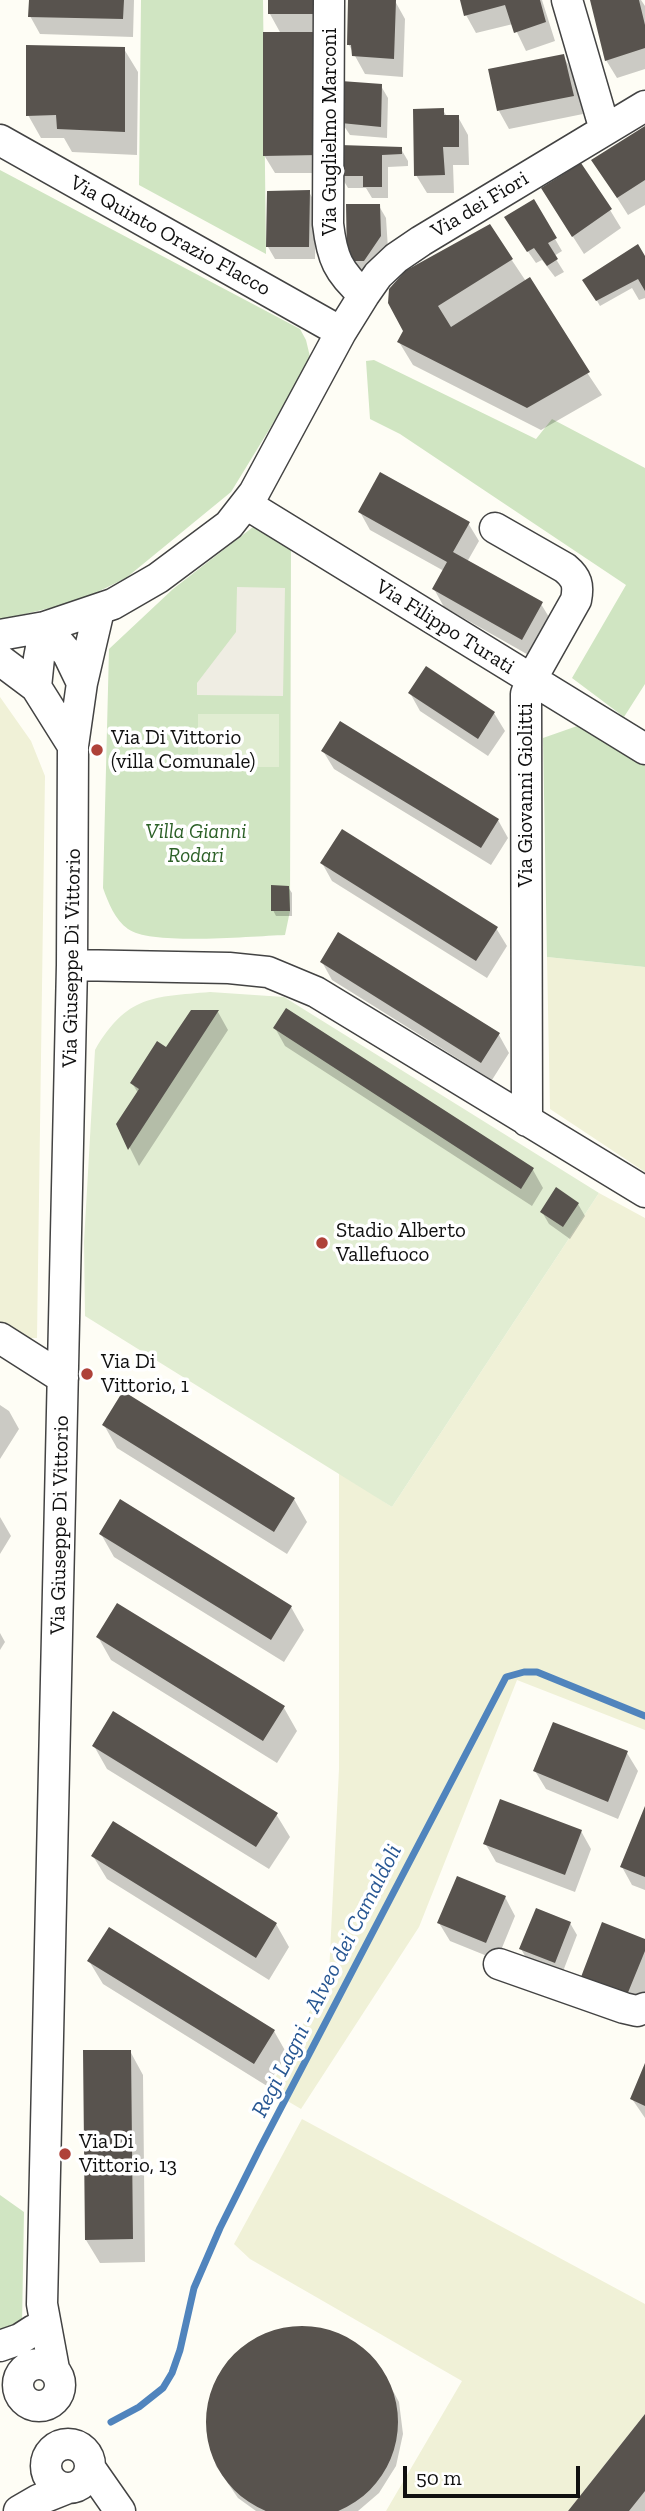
<!DOCTYPE html>
<html>
<head>
<meta charset="utf-8">
<style>
  body { margin:0 }
  #map { position:relative; width:645px; height:2511px; overflow:hidden; background:#fefdf5; font-family:"Zilla Slab",serif }
  canvas { display:block }
  .scale { position:absolute; left:403px; top:2466px; width:177px; height:32px; box-sizing:border-box; border:4px solid #101010; border-top:0; padding-left:9px; font-size:21px; line-height:24px; white-space:nowrap; color:#101010; -webkit-text-stroke:5px #fff; paint-order:stroke }
</style>
</head>
<body>
<div id="map">
<canvas width="645" height="2511"></canvas>
<div class="scale">50 m</div>
</div>
<script>
const g = document.querySelector('canvas').getContext('2d');
g.lineJoin = 'round';
function fill(path, color) {
  g.fillStyle = color;
  g.fill(path, 'evenodd');
}
function trace(path, color, width, dash) {
  g.strokeStyle = color;
  g.lineWidth = width;
  g.lineCap = dash ? 'butt' : 'round';
  g.setLineDash(dash || []);
  g.stroke(path);
}
function write(font, color, halo, rows, align = 'center') {
  g.font = font + ' "Zilla Slab",serif';
  g.lineWidth = 7;
  g.setLineDash([]);
  g.textBaseline = 'middle';
  g.strokeStyle = halo;
  g.fillStyle = color;
  for (const [text, x, y, turn = 0] of rows) {
    g.save();
    g.translate(x, y);
    g.rotate((+turn || 0) * Math.PI / 180);
    g.textAlign = isNaN(turn) ? turn : align;
    if (halo) g.strokeText(text, 0, 0);
    g.fillText(text, 0, 0);
    g.restore();
  }
}
fill(new Path2D(`
  M0 697 31 741 45 776 37 1338H20L0 1325Z
  M547 957 645 967V1172L550 1109Z
  M599 1193 645 1218V1730L517 1680 419 1927 301 2109 269 2090 329 1974 339 1769V1472L392 1507Z
  M302 2119 645 2304V2414L568 2511H386L462 2381 250 2259 234 2244Z`), '#f0f1d7');
fill(new Path2D(`
  M141 0H263L266 254 139 185Z
  M0 170 300 329 306 340 311 361 231 492 126 578 79 601 0 620Z
  M374 360 536 439 552 419 645 468V684L624 717 572 678 626 585 400 434 370 419 366 361Z
  M253 527 291 543 290 911 285 935C253 936 151 946 128 929 115 920 108 902 103 888L109 649 173 589Z
  M580 725 645 766V967L547 957 543 738Z
  M0 2195 24 2212 22 2324 0 2332Z`), '#d0e5c2');
fill(new Path2D(`
  M198 714H279V767H198Z
  M210 992 284 997 599 1193 392 1507 85 1316 84 1242 95 1050C127 995 153 997 210 992Z`), '#e1edd2');
fill(new Path2D(`
  M237 587 285 588 283 696 197 695V683L236 632Z`), '#efede3');
fill(new Path2D(`
  M30 0H134L133 37 40 34 30 16Z
  M270 0H326L325 32H312L324 52 328 173H275L264 155 281 34 270 14Z
  M462 0H542L555 41 526 51 513 24 476 33 466 15Z
  M592 0H641L645 6V69L617 78 606 60Z
  M395 1 405 19 403 77 365 74 349 45Z
  M124 49 138 72 137 155 72 152 64 138H41L28 115Z
  M563 56 574 74 583 114 509 129 499 111Z
  M381 86 388 98 387 138 350 135 342 123Z
  M443 110 447 117H458L468 135 469 165H453L454 193H427L416 175Z
  M645 128V205L628 215 593 160Z
  M342 146 401 149 408 161V166L388 167V198H372L366 188H348L341 176Z
  M309 192 316 204 315 259H275L268 247Z
  M533 201 562 251 554 256 564 272 555 277 542 260 536 263 513 230Z
  M379 206 386 218 388 249 371 272 356 273 349 261Z
  M554 207 610 210 621 228 584 254Z
  M489 226 602 395 541 430 413 365 399 342Z
  M645 259V298L639 300 632 288 600 306 585 280Z
  M360 512 468 523 479 541 467 562 541 604 552 622 532 657 444 607 434 589 444 571 370 530Z
  M410 693 494 713 505 731 488 756 420 711Z
  M323 751 498 820 508 838 491 865 334 769Z
  M322 863 496 928 507 946 487 978 332 881Z
  M288 887 292 893V916H276L273 910Z
  M322 962 499 1035 509 1053 492 1080 332 980Z
  M192 1011 218 1012 228 1030 139 1166 118 1124 138 1093 132 1083 167 1049Z
  M275 1028 533 1170 543 1188 532 1206 285 1046Z
  M578 1204 585 1216 570 1239 549 1224 542 1212Z
  M0 1405 9 1411 19 1429 0 1459Z
  M104 1425 294 1499 307 1522 287 1554 117 1448Z
  M0 1517 11 1536 0 1554Z
  M101 1534 291 1607 304 1630 284 1662 114 1557Z
  M0 1633 5 1642 0 1650Z
  M98 1637 284 1708 297 1731 277 1763 111 1660Z
  M94 1746 276 1814 290 1837 269 1869 107 1769Z
  M627 1753 638 1771 618 1819 546 1789 535 1771Z
  M645 1810V1890L632 1885 622 1867Z
  M581 1831 591 1849 575 1892 496 1862 485 1843Z
  M93 1856 276 1924 289 1947 269 1980 107 1879Z
  M505 1897 515 1916 497 1960 450 1941 439 1923Z
  M570 1923 577 1935 562 1974 528 1961 521 1949Z
  M645 1941V1994L638 2012 593 1995 583 1977Z
  M89 1961 274 2031 287 2054 267 2086 103 1984Z
  M130 2051 143 2075 145 2262 100 2263 86 2240Z
  M645 2067V2118L632 2099Z
  M296 2328 328 2331 357 2344 380 2367 399 2402 403 2434 396 2466 379 2493 358 2511H256L238 2498 216 2466 207 2436 208 2405 219 2376 238 2352 264 2335Z
  M645 2417V2511H570Z`), '#0003');
trace(new Path2D(`
  M111 2422 139 2407 163 2388 172 2373 180 2350 194 2288 220 2228 260 2148 506 1677 524 1672H537L645 1716`), '#5084bd', 7);
fill(new Path2D(`
  M29 0H124L123 19 28 17Z
  M268 0H316V14H268Z
  M348 0H396L394 59 352 56 351 45H347Z
  M460 0H540L546 22 514 33 505 5 464 16Z
  M590 0H639L645 25V48L605 61Z
  M263 32H314L319 155 263 156Z
  M26 45 125 47V132L57 129 56 115 26 116Z
  M564 54 574 96 497 111 488 69Z
  M341 81 382 84 381 127 341 123Z
  M444 108V115H459V147H443L445 175 414 176 413 109Z
  M645 126V180L617 198 591 160Z
  M340 145 402 147V154L382 155V187H363V176H339Z
  M581 163 612 209 572 237 541 188Z
  M310 190 309 247H266L267 191Z
  M534 199 557 238 548 243 558 259 547 266 534 248 527 252 504 217Z
  M346 204H380L381 236 364 261H347Z
  M490 224 513 259 438 306 451 327 530 277 590 372 527 408 397 342 403 331 388 303 389 289 405 271Z
  M638 244 645 256V291L638 279 596 301 582 280Z
  M380 472 470 522 453 552 543 602 522 640 432 589 447 562 358 512Z
  M426 666 495 712 478 739 408 693Z
  M340 721 499 819 481 848 321 751Z
  M342 829 498 927 476 961 320 863Z
  M271 885 289 886 290 911H271Z
  M338 932 500 1033 481 1063 320 962Z
  M286 1008 534 1168 521 1189 273 1028Z
  M191 1010H219L128 1150 116 1124 139 1089 130 1083 157 1041 166 1047Z
  M556 1187 579 1203 563 1227 540 1212Z
  M123 1391 295 1498 274 1532 102 1425Z
  M120 1499 292 1606 271 1640 99 1534Z
  M117 1603 285 1706 263 1741 96 1637Z
  M113 1711 278 1813 256 1847 92 1746Z
  M553 1722 628 1751 608 1802 533 1771Z
  M500 1799 582 1830 565 1875 483 1844Z
  M645 1806V1877L620 1867Z
  M113 1821 277 1923 256 1958 91 1856Z
  M457 1876 506 1896 486 1943 437 1923Z
  M536 1908 571 1922 555 1963 519 1949Z
  M602 1922 645 1939V1951L627 1995 581 1977Z
  M109 1927 275 2030 254 2064 87 1961Z
  M83 2050H131L133 2239 85 2240Z
  M645 2063V2106L630 2099Z
  M206 2422a96 96 0 1 1 192 0a96 96 0 1 1-192 0Z
  M645 2414V2491L629 2511H568Z`), '#58534e');
const minor = new Path2D(`
  M329 0 328 224C332 258 338 272 364 295
  M567 0 605 130
  M0 140 341 332
  M246 504 645 749
  M495 528 565 568C577 578 579 585 576 600L531 680 526 694 527 1121
  M45 627 68 654 82 683
  M0 635 45 627 113 604 158 578 229 525 254 493 341 332 364 295 378 275 396 258 421 241 645 106
  M0 660 36 687 73 746
  M36 687 39 658 45 627
  M72 965 229 968 268 972 316 992 645 1192
  M0 1338 63 1378
  M499 1964 624 2008 637 2011 645 2008
  M0 2346 20 2339 34 2330
  M18 2385a21 21 0 1 1 42 0a21 21 0 1 1-42 0Z
  M54 2369 42 2304 72 965 73 746 82 683 99 610
  M46 2466a22 22 0 1 1 44 0a22 22 0 1 1-44 0Z
  M90 2468 120 2511
  M19 2511 38 2500 68 2488`);
trace(minor, '#434343', 33);
trace(minor, '#fff', 30);
for (const [x, y, r, color] of [
  [97,750,7,"#af4239"],
  [322,1243,7,"#af4239"],
  [87,1374,7,"#af4239"],
  [65,2154,7,"#af4239"]
]) {
  const dot = new Path2D();
  dot.arc(x, y, r, 0, 2 * Math.PI);
  g.fillStyle = color;
  g.fill(dot);
  trace(dot, '#fff', 2.5);
}
write('21px', '#101010', '#fff', [
  ["Via Guglielmo Marconi",330,132,-90],
  ["Via dei Fiori",480,205,-31],
  ["Via Quinto Orazio Flacco",170,236,29],
  ["Via Filippo Turati",445,627,32],
  ["Via Giovanni Giolitti",526,795,-90],
  ["Via Giuseppe Di Vittorio",72,958,-89],
  ["Via Giuseppe Di Vittorio",60,1525,-89]
]);
write('21px', '#101010', '#fff', [
  ["Via Di Vittorio",111,738],
  ["(villa Comunale)",111,762],
  ["Stadio Alberto",336,1231],
  ["Vallefuoco",336,1255],
  ["Via Di",101,1362],
  ["Vittorio, 1",101,1386],
  ["Via Di",79,2142],
  ["Vittorio, 13",79,2166]
], 'left');
write('italic 21px', '#2d6128', '#fff', [
  ["Villa Gianni",196,832],
  ["Rodari",196,856]
]);
write('italic 23px', '#285793', '#fff', [
  ["Regi Lagni - Alveo dei Camaldoli",327,1981,-63]
]);
</script>
</body>
</html>
